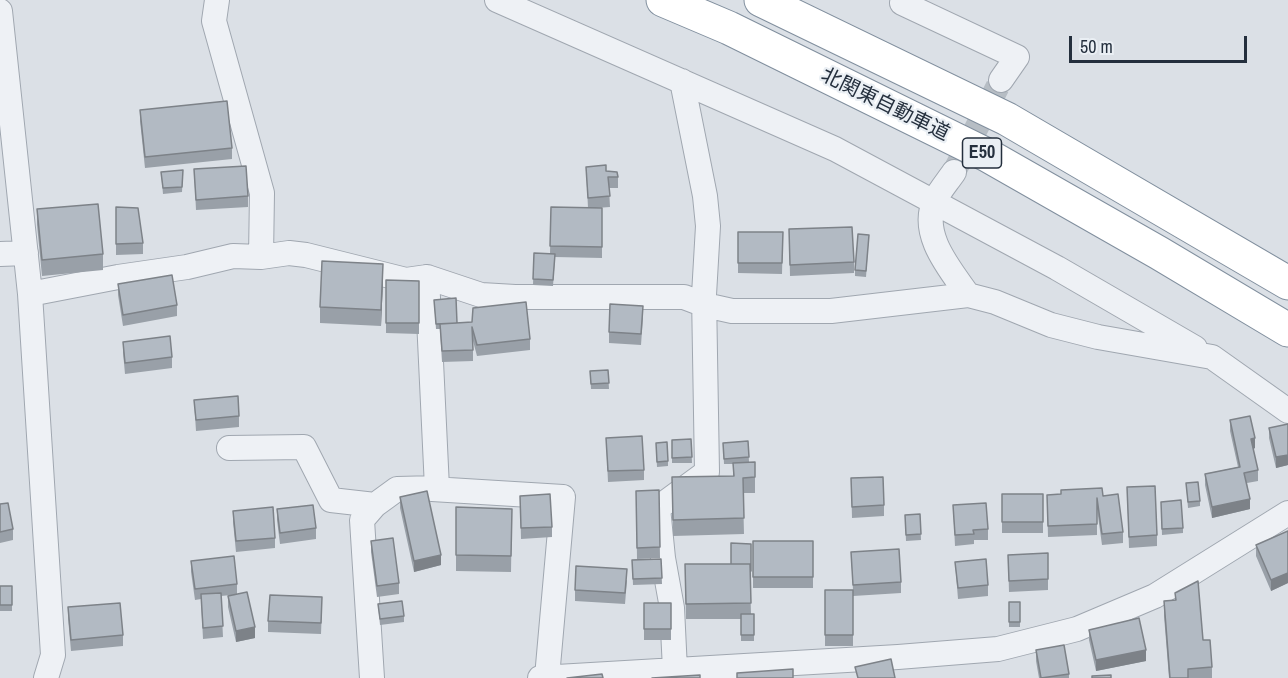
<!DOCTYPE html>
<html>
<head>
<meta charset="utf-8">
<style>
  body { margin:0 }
  #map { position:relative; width:1288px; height:678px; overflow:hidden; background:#dbe0e6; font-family:"Archivo Narrow",sans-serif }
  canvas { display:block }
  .scale { position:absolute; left:1069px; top:36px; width:178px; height:27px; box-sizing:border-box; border:3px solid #242f3d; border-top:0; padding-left:8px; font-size:18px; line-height:21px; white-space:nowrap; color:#242f3d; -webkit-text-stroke:4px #eaeff4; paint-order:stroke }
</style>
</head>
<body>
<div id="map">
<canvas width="1288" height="678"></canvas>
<div class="scale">50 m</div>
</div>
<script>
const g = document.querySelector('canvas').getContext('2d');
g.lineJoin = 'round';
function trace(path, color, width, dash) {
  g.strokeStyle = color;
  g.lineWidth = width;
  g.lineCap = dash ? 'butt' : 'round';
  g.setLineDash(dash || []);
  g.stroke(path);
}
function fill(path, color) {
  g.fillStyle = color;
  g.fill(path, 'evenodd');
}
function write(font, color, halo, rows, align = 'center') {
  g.font = font + ' "Archivo Narrow","Noto Sans JP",sans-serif';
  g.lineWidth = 4.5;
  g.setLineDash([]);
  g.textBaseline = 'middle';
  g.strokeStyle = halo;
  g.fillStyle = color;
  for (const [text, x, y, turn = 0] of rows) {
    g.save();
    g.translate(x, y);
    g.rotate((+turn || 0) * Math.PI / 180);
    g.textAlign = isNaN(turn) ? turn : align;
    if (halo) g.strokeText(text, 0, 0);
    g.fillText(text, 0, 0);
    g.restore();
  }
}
trace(new Path2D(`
  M954 172 1001 80`), '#b6bdc4', 24, [24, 12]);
const minor = new Path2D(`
  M217 0 214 21 262 193 261 257
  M497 0 835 149 1057 268 1195 348
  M903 0 902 3 1017 57 1001 80
  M0 11 30 294 53 655 46 678
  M954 172C948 181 940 190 935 200 919 234 950 269 968 295
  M0 254 26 253
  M30 294 118 277 187 267 233 256 261 257 289 253 306 255 406 280 427 277 481 295 515 297H684L705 305 732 311H831L968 295 995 302 1051 325 1098 337 1212 357 1288 411
  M229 448 304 447 331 500 375 505 397 489 437 488 427 277
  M432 489 563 497 547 677
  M675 670 672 608 663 558 658 508 707 472 704 295 708 226 705 196 682 81
  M372 678 362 520 375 505
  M540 678 898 657 998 649 1077 629 1155 596 1288 513`);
const highway = new Path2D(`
  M663 0 729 28 987 155 1159 253 1288 330
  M761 0 1007 119 1288 283`);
trace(minor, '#a0a7b0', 26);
trace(highway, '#818f9e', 35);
trace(minor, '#eef1f5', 24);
trace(highway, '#fff', 33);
fill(new Path2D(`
  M140 110 232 148V159L145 168 140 121Z
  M586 167 606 171 618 177V188H609L610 207 596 208H602V258L555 257 553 286 533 285 534 253 550 254 551 207 588 208Z
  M194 169 248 196V207L196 210Z
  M183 170 182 192 163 194 161 172Z
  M116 207 143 243V254L116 255Z
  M37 209 103 254V270L42 276 37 225Z
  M789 229 854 262V273L790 276Z
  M738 232H783L782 274 738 273Z
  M869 235 866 277 855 276V270Z
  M383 280 381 326 320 323V307Z
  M386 280 419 281V334L386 333Z
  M118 284 177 305V316L123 326 118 295Z
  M434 300 457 323 530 339V350L477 356 473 341V361L442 362 440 329H436Z
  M643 317 641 345 609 343V332Z
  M123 342 172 357V368L125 374 123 352Z
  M608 370 609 389H591L590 371Z
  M194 400 239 416V427L196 431Z
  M1230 420 1255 448 1253 449 1258 470V481L1247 483 1250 509 1212 518 1205 485V474L1238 467 1230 431Z
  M1288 424V465L1276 468 1269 438V428Z
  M606 438 644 470V480L608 482Z
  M691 439 692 463H672V440Z
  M748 441 749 462H755V493H743L744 534 673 536 672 477 733 476V464H724L723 443Z
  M656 448 668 461V466L657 467Z
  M851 478 884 505V516L852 518Z
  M1186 483 1200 501V506L1188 508Z
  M1127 487 1157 535V546L1129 548Z
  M659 490 660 558 637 559 636 491Z
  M1002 494H1043V533H1002Z
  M1047 495 1103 496 1123 532V543L1102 545 1097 509V535L1048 537Z
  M520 496 552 527V537L521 539Z
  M400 497 441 565 414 572 400 508Z
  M0 504 13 529V540L0 543Z
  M953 505 988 529V540H974V544L955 546Z
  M456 507 512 509 511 572 456 571Z
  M1161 507 1183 528V533L1162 535Z
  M277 509 316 528V539L280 544 277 520Z
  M233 511 275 538V548L236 552 233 522Z
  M920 514 921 540 906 541 905 515Z
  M1288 531V583L1271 591 1256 556V545Z
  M371 541 399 583V594L377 597 371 552Z
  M753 541H813V588H753Z
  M851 552 901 582V593L853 596V595V646H825V590H853Z
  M1048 553V590L1009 592 1008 555Z
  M661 559 662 584 633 585 632 560Z
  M191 561 237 584V594L255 638 236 642 228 607V596L231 595 221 596 223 637 203 639 201 599 195 600 191 572Z
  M955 562 988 585V596L958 599Z
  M685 564 750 576 751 614H754V641H741V619H686Z
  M627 580 625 604 575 601V590Z
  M0 586H12V611H0Z
  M1175 593 1203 640 1212 667V678H1169L1164 616V601L1175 600Z
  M1009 602H1020V627H1009Z
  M644 603H671V640H644Z
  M378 604 404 616V622L380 625Z
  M68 607 123 635V646L71 651 68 618Z
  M322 608 321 634 268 632V621Z
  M1089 630 1146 661 1096 671 1089 640Z
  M1036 650 1069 674V678H1039L1036 661Z`), '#99a0a8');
fill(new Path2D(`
  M383 264V280L381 326V310Z
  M1255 438V448L1251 450V439Z
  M1288 455V465L1276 468V457Z
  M1250 499V509L1212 518V507Z
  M441 555V565L414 572V561Z
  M1288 573V583L1271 591V580Z
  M255 627V638L236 642V631Z
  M1146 650V661L1096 671V660Z`), '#7d8288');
const building = new Path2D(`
  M227 101 232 148 145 157 140 110Z
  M606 165V171L617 172 618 177H608L610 196 588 198 586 167Z
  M246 166 248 196 196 200 194 169Z
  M183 170 182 187 163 188 161 172Z
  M98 204 103 254 42 260 37 209Z
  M116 207 138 208 143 243 116 244Z
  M551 207 602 208V247L550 246Z
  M852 227 854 262 790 265 789 229Z
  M738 232H783L782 263H738Z
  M858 234 869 235 866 271 855 270Z
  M534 253 555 254 553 280 533 279Z
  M322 261 383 264 381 310 320 307Z
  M172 275 177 305 123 315 118 284Z
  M386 280 419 281V323H386Z
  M456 298 457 323 436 324 434 300Z
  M526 302 530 339 477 345 472 327 473 350 442 351 440 324 472 322 473 308Z
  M610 304 643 306 641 334 609 332Z
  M170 336 172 357 125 363 123 342Z
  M608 370 609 383 591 384 590 371Z
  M238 396 239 416 196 420 194 400Z
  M1250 416 1255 438 1251 439 1258 470 1244 473 1250 499 1212 507 1205 474 1240 467 1230 420Z
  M1288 424V455L1276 457 1269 428Z
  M642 436 644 470 608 471 606 438Z
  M691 439 692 457 672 458V440Z
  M748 441 749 457 724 459 723 443Z
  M667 442 668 461 657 462 656 443Z
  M755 462V477L743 478 744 518 673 520 672 477 734 476 733 463Z
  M883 477 884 505 852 507 851 478Z
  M1198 482 1200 501 1188 502 1186 483Z
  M1155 486 1157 535 1129 537 1127 487Z
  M1102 488 1103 496 1118 494 1123 532 1102 534 1097 498V524L1048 526 1047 495 1061 494V490Z
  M659 490 660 547 637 548 636 491Z
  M427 491 441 555 414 561 400 497Z
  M550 494 552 527 521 528 520 496Z
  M1002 494H1043V522H1002Z
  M1181 500 1183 528 1162 529 1161 502Z
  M8 503 13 529 0 532V504Z
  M986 503 988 529 973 530 974 534 955 535 953 505Z
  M313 505 316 528 280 533 277 509Z
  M273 507 275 538 236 541 233 511Z
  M456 507 512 509 511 556 456 555Z
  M920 514 921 534 906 535 905 515Z
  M1288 531V573L1271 580 1256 545Z
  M393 538 399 583 377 586 371 541Z
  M753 541H813V577H753Z
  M731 543 751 544V571L750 564H731Z
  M899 549 901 582 853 585 851 552Z
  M1048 553V579L1009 581 1008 555Z
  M234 556 237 584 195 589 191 561Z
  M661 559 662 578 633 579 632 560Z
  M986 559 988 585 958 588 955 562Z
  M685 564H750L751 603 686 604Z
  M576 566 627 569 625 593 575 590Z
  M1198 581 1203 640H1210L1212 667 1188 669V678H1170L1164 601 1176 600 1175 593Z
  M0 586H12V605H0Z
  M825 590H853V635H825Z
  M247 592 255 627 236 631 228 596Z
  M221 593 223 626 203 628 201 594Z
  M270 595 322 597 321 623 268 621Z
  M402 601 404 616 380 619 378 604Z
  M1009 602H1020V622H1009Z
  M120 603 123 635 71 640 68 607Z
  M644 603H671V629H644Z
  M741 614H754V635H741Z
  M1139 618 1146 650 1096 660 1089 630Z
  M1064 645 1069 674 1041 678 1036 650Z
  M891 659 895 678H858L855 667Z
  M793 669V678H737V673Z
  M602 674 603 678H567Z
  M700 675V678H652Z
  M1111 675V678H1092V676Z`);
fill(building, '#b2bac3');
trace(building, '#7d8288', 1.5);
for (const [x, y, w] of [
  [982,153,39]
]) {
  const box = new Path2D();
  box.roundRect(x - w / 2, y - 15, w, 30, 4.5);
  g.fillStyle = '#eaeff4';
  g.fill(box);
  trace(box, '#242f3d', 1.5);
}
write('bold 18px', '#242f3d', null, [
  ["E50",982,153]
]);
write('20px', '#242f3d', '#eaeff4', [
  ["北関東自動車道",885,105,26]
]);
</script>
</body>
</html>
